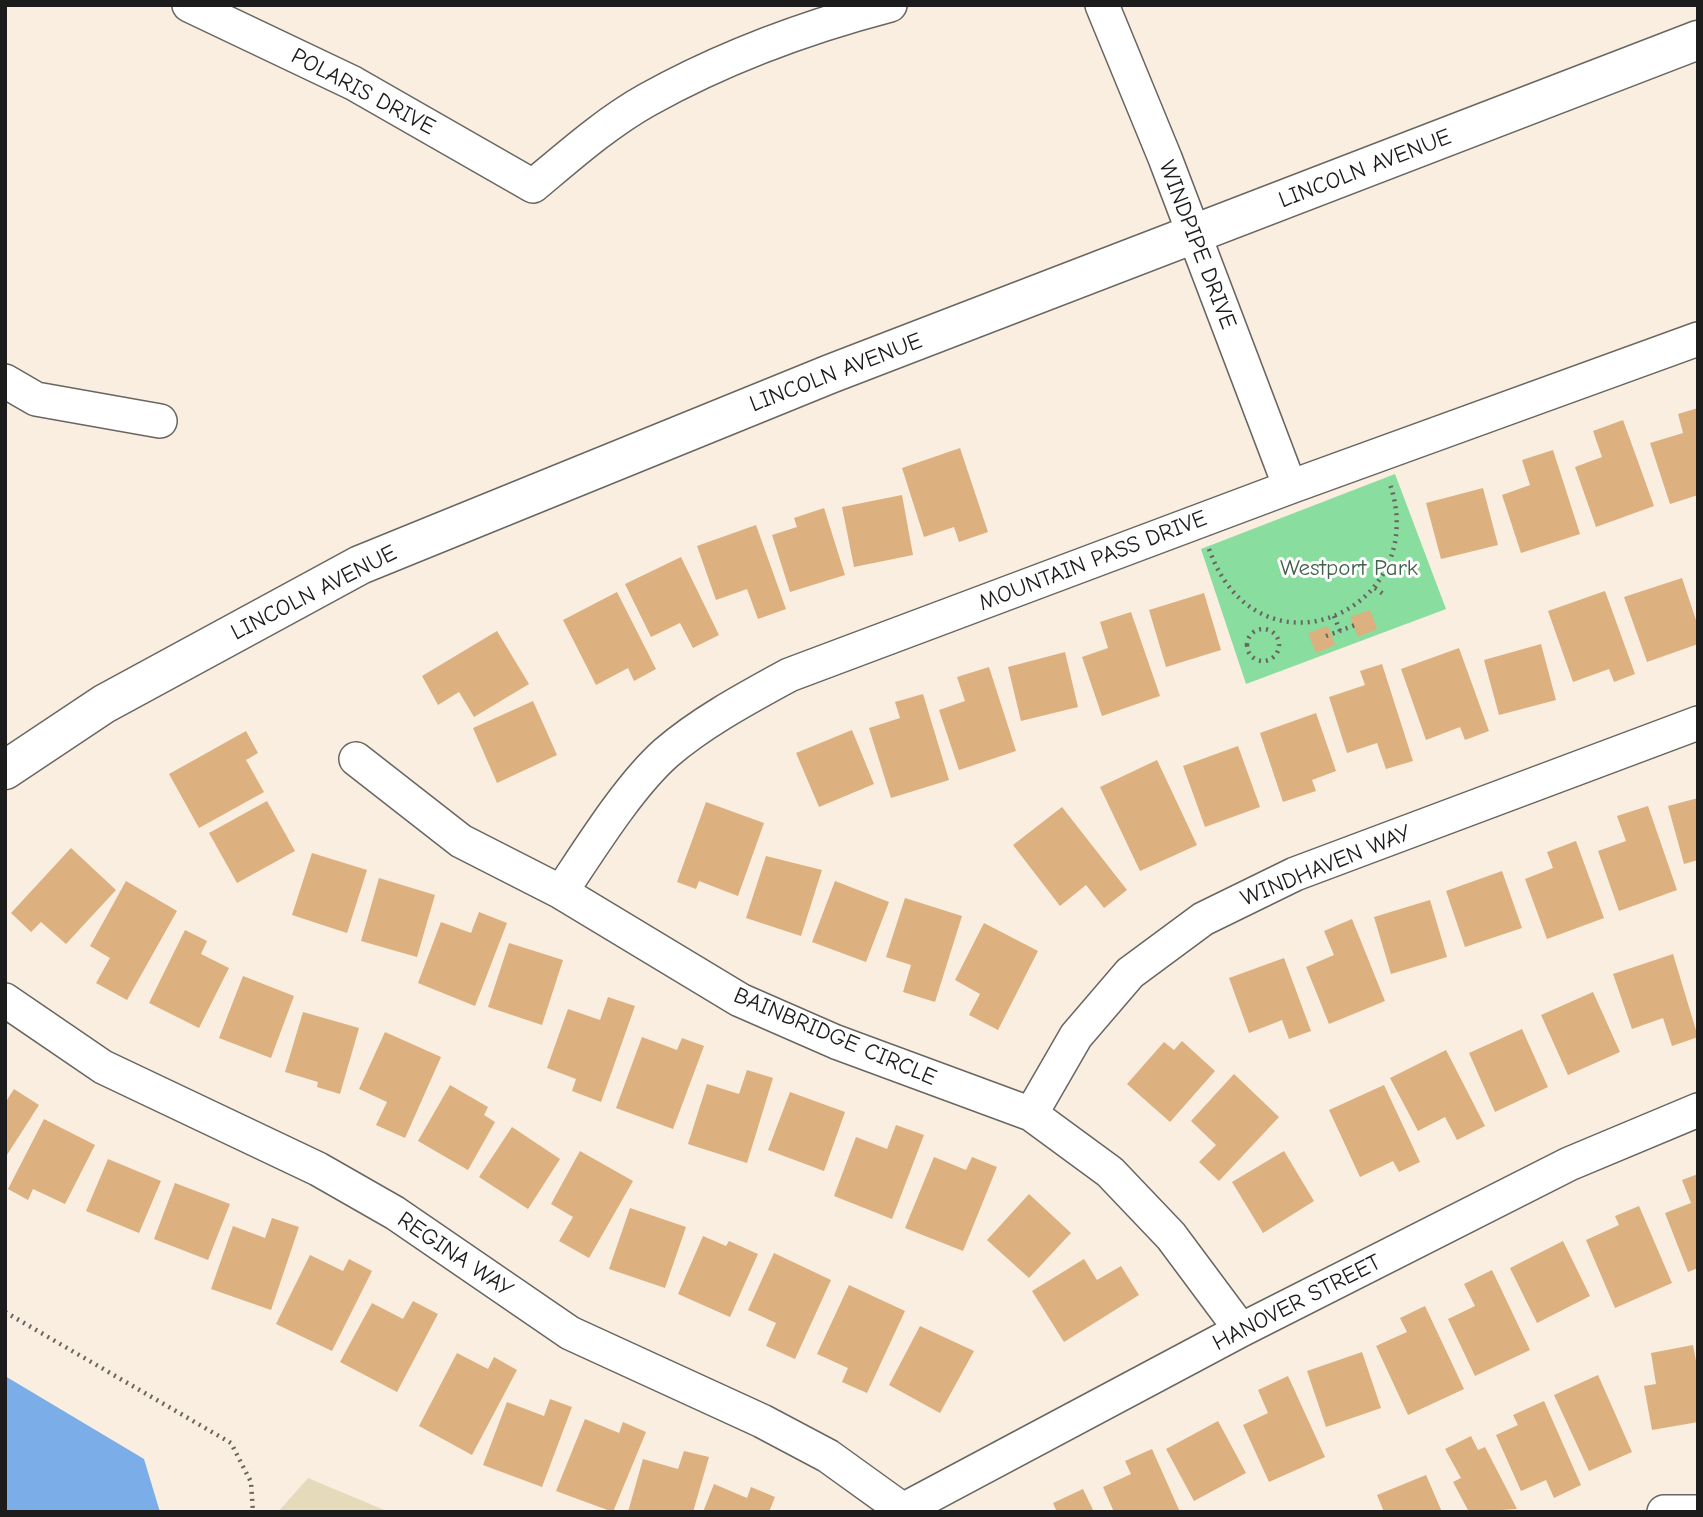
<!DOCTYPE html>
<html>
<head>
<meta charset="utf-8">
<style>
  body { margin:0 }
  #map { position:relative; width:1703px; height:1517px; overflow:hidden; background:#f9eee0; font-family:"Comic Neue",sans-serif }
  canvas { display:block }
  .frame { position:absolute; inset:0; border:7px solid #1c1c1c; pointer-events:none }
</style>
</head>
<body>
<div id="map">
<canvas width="1703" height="1517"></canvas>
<div class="frame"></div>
</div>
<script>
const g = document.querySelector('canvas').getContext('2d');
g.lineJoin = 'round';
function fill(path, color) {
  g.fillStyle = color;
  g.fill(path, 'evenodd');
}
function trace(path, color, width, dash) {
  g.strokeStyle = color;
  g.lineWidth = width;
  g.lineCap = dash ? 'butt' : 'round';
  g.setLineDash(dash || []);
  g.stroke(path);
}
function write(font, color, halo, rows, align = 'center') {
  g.font = font + ' "Comic Neue",sans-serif';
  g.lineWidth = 6;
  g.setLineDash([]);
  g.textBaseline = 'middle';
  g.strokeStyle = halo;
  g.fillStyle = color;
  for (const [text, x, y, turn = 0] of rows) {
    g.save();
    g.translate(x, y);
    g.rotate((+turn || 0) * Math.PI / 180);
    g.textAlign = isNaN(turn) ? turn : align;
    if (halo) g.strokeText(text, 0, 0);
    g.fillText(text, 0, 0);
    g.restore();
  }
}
fill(new Path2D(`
  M308 1478 389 1512H278Z`), '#e5dbba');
fill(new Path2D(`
  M1395 474 1446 609 1246 684 1201 549Z`), '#88dd9f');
fill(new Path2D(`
  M5 1376 144 1459 160 1512H5Z`), '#7baee8');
fill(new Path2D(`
  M1698 408V495L1670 504 1650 443 1683 433 1678 414Z
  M1623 420 1654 506 1596 527 1575 467 1602 457 1593 431Z
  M960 448 988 532 959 542 954 527 924 537 902 468Z
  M1553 450 1580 534 1521 553 1502 495 1530 485 1522 460Z
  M1483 488 1498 545 1441 559 1426 503Z
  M902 495 913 555 854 567 842 507Z
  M824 508 845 575 790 592 772 535 797 527 794 518Z
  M756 525 786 609 758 619 747 589 716 600 697 546Z
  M681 557 719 635 693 648 680 623 651 637 625 584Z
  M1682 578 1698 626V644L1647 662 1624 597Z
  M1605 591 1635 674 1614 682 1609 669 1573 682 1548 611Z
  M617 592 656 669 634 681 628 668 596 685 563 620Z
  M1204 593 1221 650 1166 667 1149 610Z
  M1370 610 1377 629 1358 637 1350 617Z
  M1131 612 1160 696 1102 716 1082 657 1108 648 1100 622Z
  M1328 626 1335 645 1316 653 1308 633Z
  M497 631 529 684 474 717 459 692 438 705 422 676Z
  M1541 644 1556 700 1499 715 1484 660Z
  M1459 648 1489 731 1465 740 1460 727 1426 740 1401 669Z
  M1065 652 1078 707 1021 721 1008 667Z
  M1382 664 1413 761 1386 769 1377 743 1347 753 1329 697 1365 685 1360 671Z
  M989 667 1016 751 959 770 939 710 965 701 957 677Z
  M923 694 949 780 891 798 869 728 900 718 895 702Z
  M533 701 557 755 497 783 473 728Z
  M1316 713 1336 771 1312 780 1316 791 1283 802 1260 733Z
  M852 730 874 784 819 807 796 753Z
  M246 731 258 753 246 760 264 792 199 828 169 774Z
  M1238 746 1260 807 1205 827 1183 766Z
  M1157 760 1197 845 1140 871 1100 787Z
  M1698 798V860L1684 864 1668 806Z
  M267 801 295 851 237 883 209 833Z
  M706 802 764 823 738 896 699 881 696 889 677 882Z
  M1648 806 1677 890 1619 911 1598 851 1626 841 1617 816Z
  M1062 807 1127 890 1104 908 1086 885 1060 906 1013 845Z
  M1576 841 1604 918 1547 939 1525 879 1553 868 1547 852Z
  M71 848 116 890 66 944 41 922 31 932 11 913Z
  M312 853 367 870 347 933 292 915Z
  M766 856 822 870 801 936 746 918Z
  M1502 871 1522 928 1465 947 1446 891Z
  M379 878 435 895 417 957 361 941Z
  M126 881 177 911 127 1000 96 983 110 958 90 946Z
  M835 881 889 902 866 962 812 942Z
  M905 898 962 916 935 1002 903 992 911 965 886 957Z
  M1430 900 1447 957 1391 974 1374 917Z
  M479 912 507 923 475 1006 418 983 441 922 471 933Z
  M1352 919 1385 1001 1329 1024 1306 967 1334 955 1324 931Z
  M984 923 1038 951 998 1030 969 1015 980 994 955 980Z
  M185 930 207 941 201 954 229 968 199 1028 149 1003Z
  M509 943 563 960 542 1025 488 1007Z
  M1673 954 1698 1037 1672 1046 1663 1018 1632 1029 1613 974Z
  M1284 958 1311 1031 1289 1039 1282 1020 1249 1033 1229 978Z
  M243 976 294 996 271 1058 219 1038Z
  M1593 992 1620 1052 1568 1075 1541 1015Z
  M608 997 635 1006 601 1102 572 1091 576 1079 547 1068 568 1009 600 1020Z
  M303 1012 359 1028 340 1094 317 1087 318 1082 285 1072Z
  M1522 1029 1548 1087 1495 1112 1469 1053Z
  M385 1032 441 1057 405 1138 376 1125 387 1102 359 1089Z
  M642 1037 677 1050 682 1038 704 1046 673 1129 616 1108Z
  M1182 1041 1215 1071 1170 1122 1127 1084 1164 1042 1174 1050Z
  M1446 1050 1485 1126 1457 1140 1445 1117 1418 1131 1390 1078Z
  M747 1070 773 1078 747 1163 688 1144 707 1084 739 1094Z
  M1234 1074 1279 1117 1219 1181 1199 1162 1216 1145 1191 1121Z
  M450 1085 488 1107 484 1115 495 1122 468 1170 418 1141Z
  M1384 1085 1420 1162 1399 1172 1393 1161 1360 1177 1329 1110Z
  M14 1089 39 1105 5 1158V1103Z
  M790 1092 845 1112 824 1171 768 1150Z
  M44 1119 95 1145 65 1204 33 1189 28 1200 8 1189Z
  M896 1125 924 1135 892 1219 834 1196 856 1137 887 1149Z
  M512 1127 560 1159 528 1209 479 1177Z
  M580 1151 633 1181 589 1258 559 1241 573 1217 551 1204Z
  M1284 1151 1314 1201 1263 1233 1232 1182Z
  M934 1157 966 1170 972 1157 997 1167 963 1251 905 1228Z
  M108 1159 161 1181 139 1233 86 1211Z
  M1698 1174V1268L1688 1272 1665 1213 1691 1203 1682 1180Z
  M175 1183 230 1204 208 1260 154 1239Z
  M1029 1194 1071 1233 1029 1278 987 1240Z
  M1639 1206 1672 1283 1615 1308 1586 1240 1619 1225 1615 1216Z
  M630 1208 686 1227 665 1288 609 1269Z
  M272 1218 299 1227 271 1310 211 1289 233 1226 265 1238Z
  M703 1236 726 1246 729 1241 758 1254 730 1317 678 1294Z
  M1563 1241 1590 1296 1537 1323 1510 1268Z
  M774 1253 831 1280 795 1359 766 1346 776 1323 748 1310Z
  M310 1255 343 1271 349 1259 372 1271 332 1351 276 1324Z
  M1084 1259 1097 1280 1121 1266 1139 1295 1064 1342 1032 1291Z
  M1492 1270 1530 1350 1475 1376 1448 1319 1475 1306 1464 1284Z
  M849 1285 905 1311 867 1393 842 1382 848 1368 817 1354Z
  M413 1301 438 1314 397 1392 340 1362 372 1303 403 1319Z
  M1425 1306 1464 1389 1408 1415 1376 1346 1407 1332 1400 1318Z
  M920 1326 974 1351 940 1413 889 1385Z
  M1693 1345 1698 1372V1422L1652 1430 1644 1386 1656 1384 1651 1353Z
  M1362 1352 1381 1408 1326 1427 1307 1371Z
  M457 1353 488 1369 494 1357 517 1370 472 1455 419 1426Z
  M1598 1375 1632 1452 1589 1471 1554 1395Z
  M1288 1376 1325 1457 1269 1482 1243 1425 1268 1413 1258 1390Z
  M550 1399 572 1407 542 1487 483 1465 507 1402 544 1416Z
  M1544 1401 1581 1485 1554 1498 1546 1480 1521 1491 1496 1435 1518 1425 1513 1415Z
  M585 1419 619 1433 623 1422 646 1432 613 1512 556 1491Z
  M1218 1421 1246 1473 1194 1501 1166 1449Z
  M1471 1436 1478 1450 1485 1447 1517 1509 1469 1512 1453 1482 1461 1478 1445 1449Z
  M1152 1449 1180 1512H1114L1103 1487 1131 1474 1125 1461Z
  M684 1451 709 1457 693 1512H628L643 1459 678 1469Z
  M1426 1475 1442 1512H1384L1377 1495Z
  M714 1484 747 1498 751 1487 775 1497 769 1512H703Z
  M1083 1489 1094 1512H1057L1053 1503Z`), '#ddb07f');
const street = new Path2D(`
  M189 5 353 83 533 186C569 156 606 123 647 100 724 57 806 27 890 5
  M1102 5 1165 158 1290 487
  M5 381 36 399 160 421
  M356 759 461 841 561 892 740 1000 836 1042 1031 1114 1110 1172 1171 1236 1241 1330
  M561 892C590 849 628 787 666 753 702 722 747 698 789 675L1290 487 1698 339
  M5 1000 103 1067 318 1169 395 1213 570 1333 762 1421 828 1456 903 1510 1241 1330 1569 1164 1698 1110
  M1031 1114 1076 1036 1130 973 1203 919 1295 874 1698 723
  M1664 1512H1698`);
const secondary = new Path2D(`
  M5 770 104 704 360 565 830 374 1698 40`);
trace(street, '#696661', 36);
trace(secondary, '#696661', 41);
trace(new Path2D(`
  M1209 549C1258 687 1433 611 1390 484
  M1389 563 1402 569
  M1375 588 1386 596
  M1334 616 1340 631
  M1247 645a16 16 0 1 1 32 0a16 16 0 1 1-32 0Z
  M1326 636 1358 624
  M5 1312 231 1443 251 1482 253 1512`), '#696661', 4.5, [2, 5]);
trace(street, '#fff', 33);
trace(secondary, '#fff', 38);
write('23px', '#1c1c1c', '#fff', [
  ["POLARIS DRIVE",363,92,28],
  ["LINCOLN AVENUE",1365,169,-21],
  ["WINDPIPE DRIVE",1197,245,69],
  ["LINCOLN AVENUE",836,373,-21],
  ["MOUNTAIN PASS DRIVE",1093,561,-21],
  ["LINCOLN AVENUE",314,593,-27],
  ["WINDHAVEN WAY",1326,866,-22],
  ["BAINBRIDGE CIRCLE",835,1037,23],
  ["REGINA WAY",455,1255,34],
  ["HANOVER STREET",1297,1303,-27]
]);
write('23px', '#42604a', '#fff', [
  ["Westport Park",1349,568]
]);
</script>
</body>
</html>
